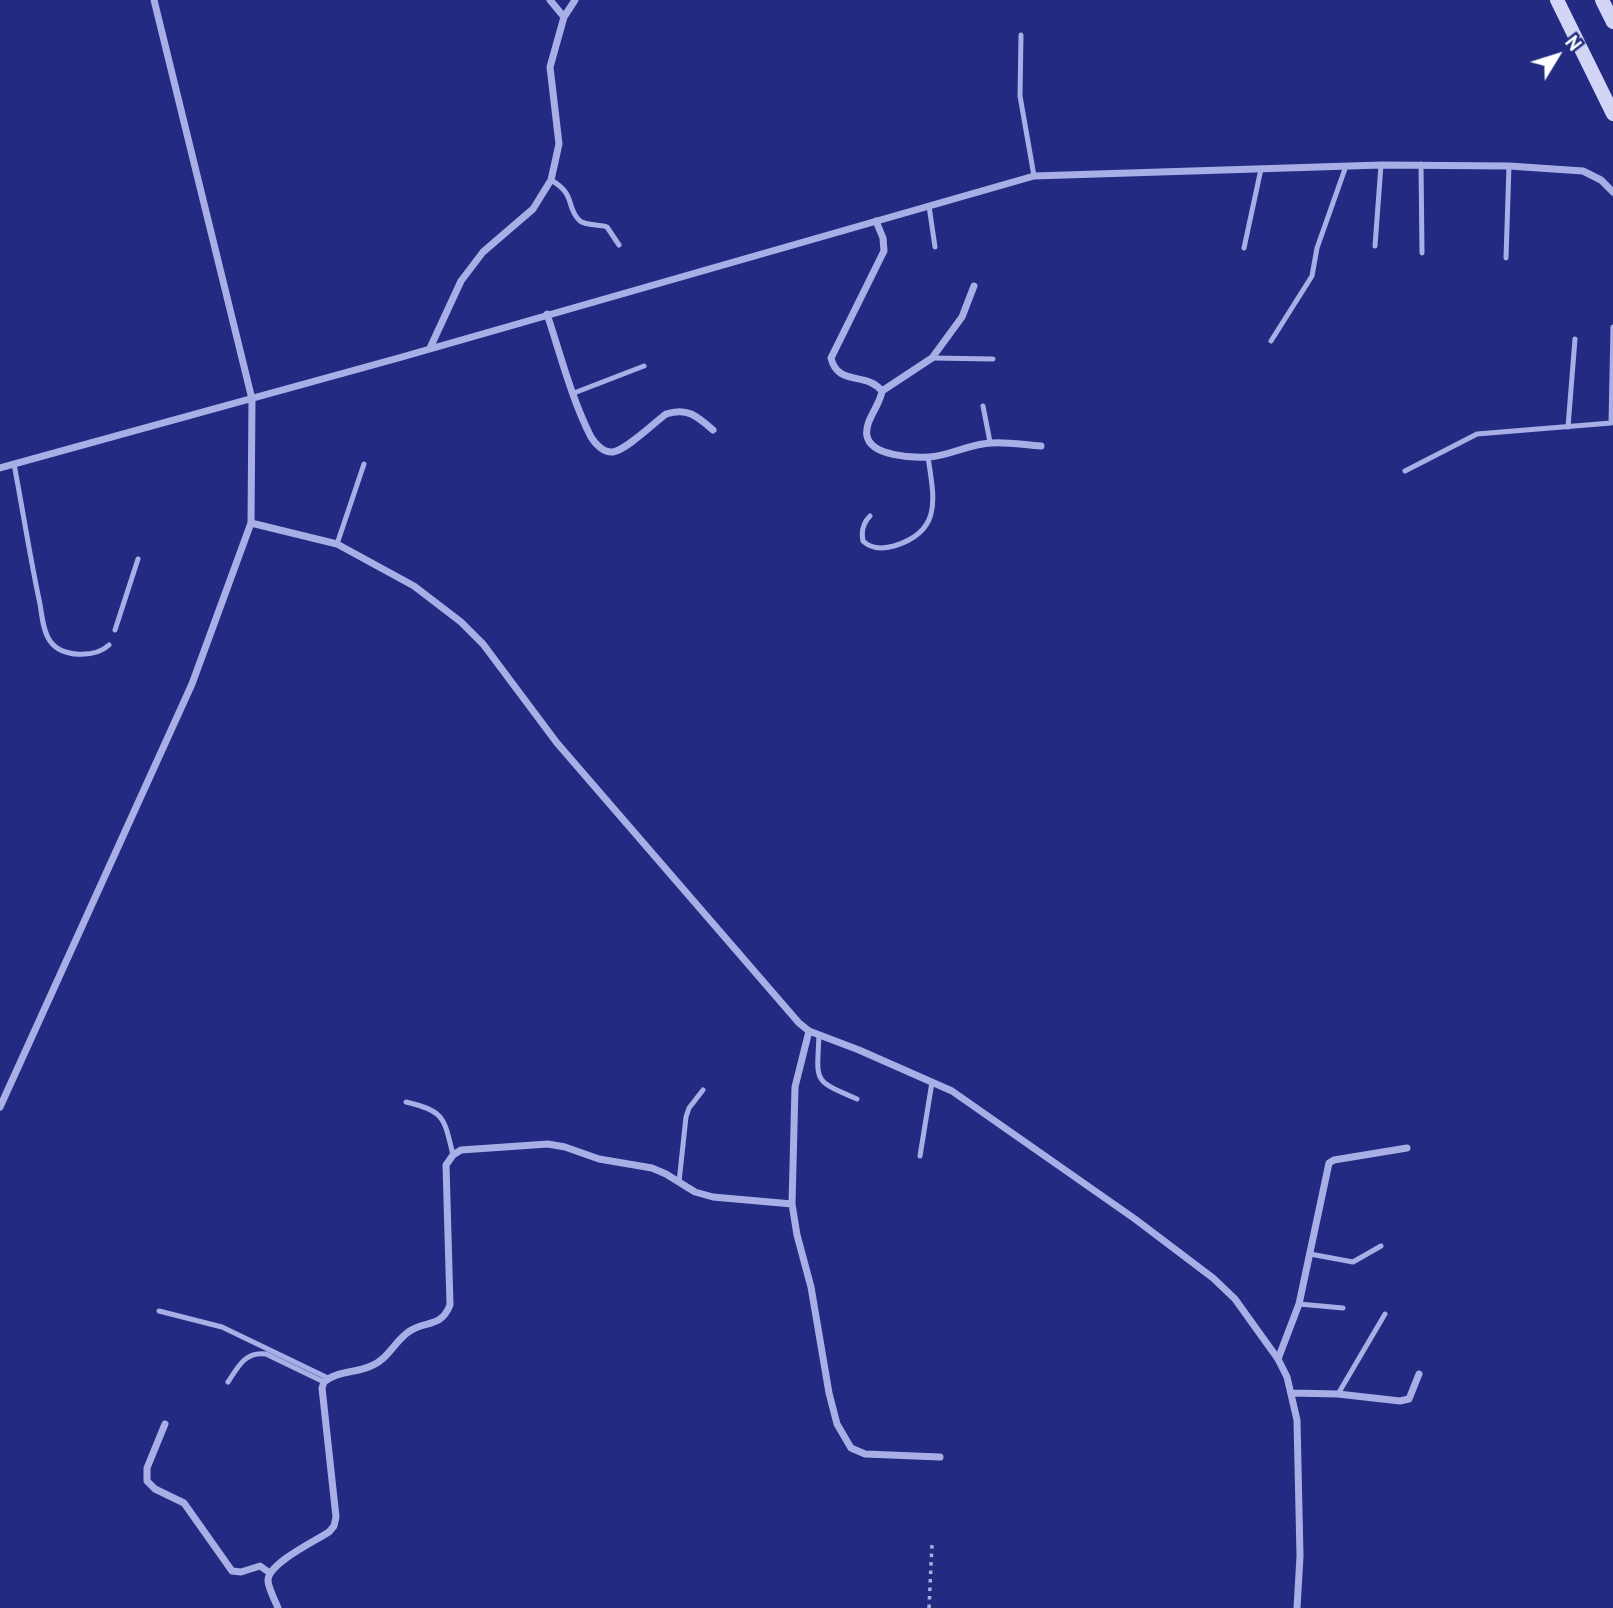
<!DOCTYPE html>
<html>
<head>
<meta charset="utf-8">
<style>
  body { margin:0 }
  #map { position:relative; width:1613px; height:1608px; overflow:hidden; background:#222b81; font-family:"PT Sans",sans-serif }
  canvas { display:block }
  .north { position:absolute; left:1522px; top:21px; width:70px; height:70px; -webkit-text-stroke:5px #222b81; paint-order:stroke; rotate:52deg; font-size:19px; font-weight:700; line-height:28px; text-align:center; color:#fff }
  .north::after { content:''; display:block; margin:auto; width:24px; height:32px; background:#fff; clip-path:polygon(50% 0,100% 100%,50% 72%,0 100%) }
</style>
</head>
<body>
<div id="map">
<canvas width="1613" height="1608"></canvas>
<div class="north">N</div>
</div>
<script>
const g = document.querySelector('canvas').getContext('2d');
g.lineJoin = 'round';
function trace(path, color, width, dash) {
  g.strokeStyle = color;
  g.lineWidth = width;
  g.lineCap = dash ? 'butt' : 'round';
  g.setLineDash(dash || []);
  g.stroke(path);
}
trace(new Path2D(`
  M929 1608 932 1544`), '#a8afe7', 3.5, [3.5, 5]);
trace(new Path2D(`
  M1021 35 1020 96 1034 176
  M1421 164 1422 253
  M551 180C577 195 565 207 580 221 586 226 600 224 607 227L619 245
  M929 206 935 247
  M1375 246 1381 165
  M1244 248 1261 169
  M1506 258 1509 166
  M1271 341 1312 276 1317 248 1346 166
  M932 358 993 359
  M574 393 644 366
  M983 406 990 442
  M1568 427 1575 339
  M14 464C23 511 30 558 40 604 42 616 43 631 50 641 62 658 95 658 109 645
  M1405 471 1477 434 1611 423 1613 327
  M870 516C863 523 861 531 863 541 871 549 883 549 894 546 943 531 934 498 928 457
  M337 544 364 464
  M115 630 138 559
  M819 1035C817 1082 812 1080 857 1099
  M406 1102C445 1111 444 1118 453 1155
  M920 1156 932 1082
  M679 1182 686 1117 689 1108 703 1090
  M1310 1254 1353 1262 1381 1246
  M1299 1304 1343 1308
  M159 1311 222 1327 328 1378
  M228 1382C238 1367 245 1351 266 1354L324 1382
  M1338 1394 1385 1314`), '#a8afe7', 5);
trace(new Path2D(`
  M550 0 564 17
  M876 221 883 238 884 251 831 358C838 387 866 371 882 391 880 406 864 421 867 436 871 456 912 458 929 457 950 456 971 443 992 443 1008 442 1025 445 1041 446
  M547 314C560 353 572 400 591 437 595 444 604 453 613 452 626 450 654 423 666 414 687 407 697 416 713 430
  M430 348 461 281 483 252 533 209 551 180 559 144 550 67 564 17 575 0
  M882 391 932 358 962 317 974 286
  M0 468 402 357 1034 176 1381 165 1509 166 1583 171 1601 180 1613 192
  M251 523 337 544 414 586 461 622 483 644 557 743 799 1023 809 1031 859 1050 952 1091 1135 1219 1213 1278 1235 1299 1278 1359 1287 1377 1297 1420 1300 1556 1297 1608
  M809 1031 795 1087 792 1204 797 1235 811 1287 829 1393 837 1424 851 1448 865 1454 940 1457
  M0 1107 192 684 251 523 252 399 154 0
  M1278 1359 1299 1304 1329 1163 1334 1160 1407 1148
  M1291 1393 1338 1394 1400 1401 1409 1399 1419 1374
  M165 1424 147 1468V1481L155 1489 184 1503 232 1571 241 1572 260 1566 270 1573
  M278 1608C275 1600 269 1590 268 1581 267 1564 315 1541 329 1532L334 1526 336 1517 322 1388 324 1382C336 1371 356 1373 371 1366 388 1359 393 1344 407 1333 424 1319 440 1330 450 1305L446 1165 453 1155 461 1150 548 1144 565 1147 599 1159 652 1168 666 1174 695 1192 713 1197 792 1204`), '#a8afe7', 7);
trace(new Path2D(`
  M1557 0 1613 114
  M1602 0 1613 22`), '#d2d5f6', 14);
</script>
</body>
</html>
